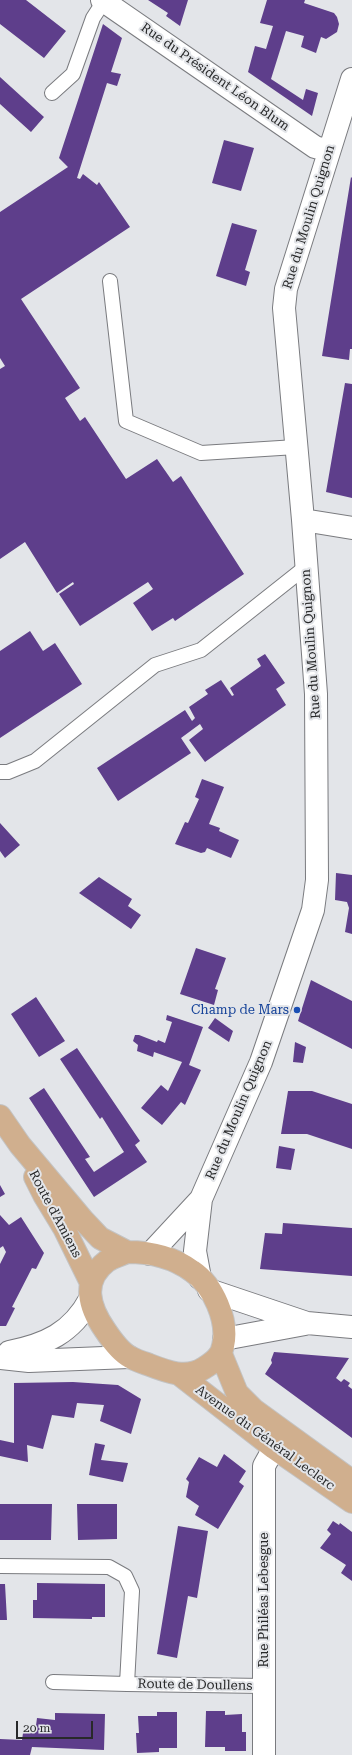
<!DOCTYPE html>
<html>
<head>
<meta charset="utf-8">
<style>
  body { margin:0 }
  #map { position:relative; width:352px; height:1755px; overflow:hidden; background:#e3e5e9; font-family:"Roboto Serif",serif }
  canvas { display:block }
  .scale { position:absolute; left:16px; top:1721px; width:77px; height:18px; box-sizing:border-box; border:2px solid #28292a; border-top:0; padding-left:5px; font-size:12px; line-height:14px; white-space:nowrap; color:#28292a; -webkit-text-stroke:3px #e3e5e9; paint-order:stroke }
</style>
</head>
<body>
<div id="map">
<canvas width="352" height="1755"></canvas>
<div class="scale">20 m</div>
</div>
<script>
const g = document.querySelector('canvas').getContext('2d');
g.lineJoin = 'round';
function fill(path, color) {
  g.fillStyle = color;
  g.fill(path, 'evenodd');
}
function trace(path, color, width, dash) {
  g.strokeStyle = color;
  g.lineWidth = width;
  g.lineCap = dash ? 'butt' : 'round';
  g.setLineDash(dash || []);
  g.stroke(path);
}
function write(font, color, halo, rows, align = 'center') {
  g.font = font + ' "Roboto Serif",serif';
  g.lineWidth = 4;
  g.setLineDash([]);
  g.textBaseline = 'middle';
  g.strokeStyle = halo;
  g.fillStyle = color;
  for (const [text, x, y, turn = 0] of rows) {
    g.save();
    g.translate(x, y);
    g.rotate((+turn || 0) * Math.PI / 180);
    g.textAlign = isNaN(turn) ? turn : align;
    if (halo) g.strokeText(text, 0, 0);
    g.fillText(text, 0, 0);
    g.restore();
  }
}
fill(new Path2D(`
  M0 0H26L66 31 44 58 0 24Z
  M148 0H188L180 26 166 16 168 13Z
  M267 0H305L304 3 334 13 337 17 339 24 337 32 326 39 321 37 316 53 301 47 304 36 286 31 271 79 303 100 306 89 318 93 312 116 248 72 255 46 266 49 273 26 260 23Z
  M103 24 122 38 111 72 121 74 117 86 107 83 77 178 80 179 83 174 97 185 99 182 130 227 21 299 80 388 65 398 80 421 85 417 126 479 157 459 173 482 181 476 244 574 175 621 173 618 152 631 133 603 153 589 148 582 80 626 59 594 74 584 73 582 57 593 25 542 0 559V369L5 366 0 358V212L68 167 59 158Z
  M0 77 44 117 31 132 0 104Z
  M224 140 254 148 241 191 212 183Z
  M351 177 352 178V349H350L349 360 322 356Z
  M232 223 257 230 245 270 250 272 246 286 216 276Z
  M345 383 352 384V498L326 492Z
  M30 631 43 651 55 643 82 684 0 738V651Z
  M265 654 285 683 276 689 286 705 205 762 189 740 203 729 200 724 181 738 191 753 118 801 97 768 185 710 192 721 195 718 189 707 208 694 205 690 221 680 232 696 234 695 230 688 261 666 257 659Z
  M202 779 224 787 209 824 220 828 219 831 239 840 231 858 207 848 205 852 201 853 175 844 185 822 188 823 199 799 195 797Z
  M0 823 20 845 5 858 0 851Z
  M336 873 352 875V934L345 932 349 908 347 902 335 900Z
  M99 877 132 899 128 906 141 915 131 929 79 893Z
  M196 948 226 958 215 989 218 990 214 1005 180 994Z
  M311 980 352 1001V1049L298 1021Z
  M36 997 65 1041 39 1057 11 1014Z
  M167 1015 203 1027 189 1065 201 1070 185 1105 181 1102 162 1125 141 1108 161 1085 168 1091 182 1062 154 1052 153 1057 137 1051 138 1045 133 1041 135 1035H139L157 1042 158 1040 165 1043 172 1022 166 1020Z
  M215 1018 233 1031 229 1042 208 1028Z
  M295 1042 306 1047 303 1063 293 1062Z
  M77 1048 140 1141 135 1145 147 1162 94 1197 29 1098 44 1088 90 1157 85 1159 94 1172 124 1152 102 1117 100 1119 60 1059Z
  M288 1091H312L352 1104V1149L307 1134H281Z
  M279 1146 295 1149 291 1170 276 1168Z
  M0 1185 5 1194 0 1197Z
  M0 1215 9 1225 21 1217 44 1253 36 1269 32 1268 12 1307 15 1308 6 1326H0V1264L6 1252 3 1246 0 1248Z
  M283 1223 352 1228V1276L260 1269 265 1233 282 1234Z
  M274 1352 349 1358 336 1378 341 1382 344 1379 350 1383 348 1386 352 1389V1438L265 1374 272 1363 271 1360Z
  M73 1382 118 1385 141 1399 131 1434 100 1421 104 1405 77 1403 74 1418 52 1415 43 1449 27 1445 28 1462 0 1456V1440L14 1443V1383Z
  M95 1443 105 1445 101 1460 128 1463 123 1482 89 1475Z
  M224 1454 246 1471 239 1482 244 1486 218 1529 195 1515 199 1506 186 1497 189 1482 186 1479 199 1457 217 1467Z
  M0 1504H52L51 1540H0Z
  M77 1504H117V1539L78 1540Z
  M333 1521 339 1525 340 1523 352 1532V1581L341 1573 346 1565 320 1548 331 1534 327 1530Z
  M178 1526 208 1531 197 1598 188 1596 177 1658 157 1654Z
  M37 1583 105 1584V1617H92V1619L33 1618V1600H37Z
  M0 1584H5L7 1620H0Z
  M206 1711H225V1715L242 1714V1732H246V1751H225V1747H205Z
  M157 1712H177V1748H159V1752L137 1753 136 1733H139L138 1716H157Z
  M55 1713 105 1714 104 1750 32 1747 30 1755H0V1739L22 1740 23 1733H35L37 1718 55 1720Z`), '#5e3e8b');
const service = new Path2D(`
  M52 93 73 74 93 18 104 1
  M110 281 126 421 201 453 296 447
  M0 772H8L35 761 155 665 201 650 307 566
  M0 1566 109 1567 125 1576 132 1591 127 1684 264 1686
  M53 1682 127 1684`);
const minor = new Path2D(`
  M102 0 315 147 329 151
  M303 520 352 528
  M150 1254 201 1199
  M200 1278 195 1251 201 1199 261 1062 313 910 317 880 316 694 303 520 284 308 286 289 352 79
  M209 1290 307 1323 352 1327
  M224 1339 305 1324
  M264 1755V1466L274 1448`);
const tertiary = new Path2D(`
  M9 1352C45 1345 72 1333 90 1299
  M0 1358 29 1361 129 1357`);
const primary = new Path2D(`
  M0 1116 20 1145 83 1220 100 1238 127 1252
  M35 1177 44 1195 64 1228 91 1283
  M127 1252C150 1252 173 1257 192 1271 213 1285 229 1321 223 1346 222 1348 222 1352 220 1354 217 1359 209 1365 204 1368 186 1380 165 1371 147 1364 141 1362 135 1360 130 1357 120 1352 111 1339 105 1330 89 1307 81 1281 107 1261 113 1257 121 1255 127 1252Z
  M221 1354 237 1393 254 1410 352 1481
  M179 1374 274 1448 352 1502`);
trace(service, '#7a7b7f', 16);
trace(minor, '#7a7b7f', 24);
trace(tertiary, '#7a7b7f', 24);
trace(primary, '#c3c3c3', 24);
trace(service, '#fff', 14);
trace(minor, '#fff', 22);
trace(tertiary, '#fff', 22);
trace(primary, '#d0af8e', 22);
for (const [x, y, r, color] of [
  [297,1010,4,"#1a4fb4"]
]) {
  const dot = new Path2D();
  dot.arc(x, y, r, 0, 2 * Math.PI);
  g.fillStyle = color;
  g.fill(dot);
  trace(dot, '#e3e5e9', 1.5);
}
write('13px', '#28292a', '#e3e5e9', [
  ["Rue du Président Léon Blum",215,77,35],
  ["Rue du Moulin Quignon",309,217,-73],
  ["Rue du Moulin Quignon",311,644,-94],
  ["Rue du Moulin Quignon",239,1110,-67],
  ["Route d'Amiens",55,1214,62],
  ["Avenue du Général Leclerc",265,1438,36],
  ["Rue Philéas Lebesgue",264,1600,-90],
  ["Route de Doullens",195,1685,1]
]);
write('13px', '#164399', '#e3e5e9', [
  ["Champ de Mars",289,1010]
], 'right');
</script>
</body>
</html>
